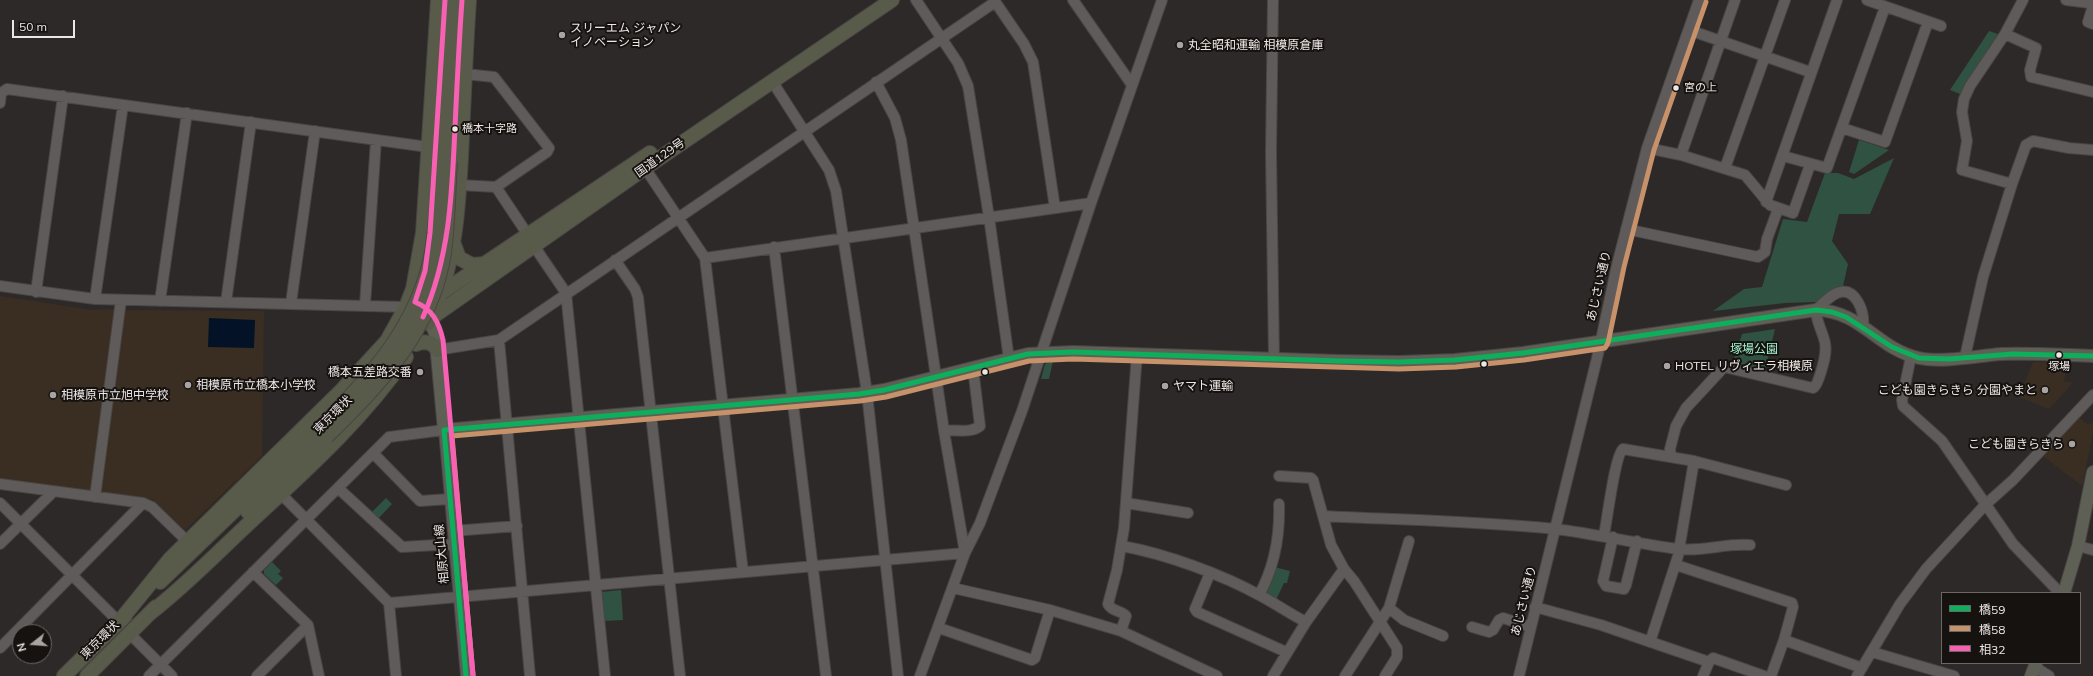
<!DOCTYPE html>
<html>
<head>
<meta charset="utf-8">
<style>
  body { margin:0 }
  #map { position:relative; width:2093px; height:676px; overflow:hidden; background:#2d2928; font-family:Mulish,"Noto Sans JP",sans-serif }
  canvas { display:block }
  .legend { position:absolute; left:1941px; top:592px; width:140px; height:72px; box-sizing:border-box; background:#161210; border:1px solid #6c6765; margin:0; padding:5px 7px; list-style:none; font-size:12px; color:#ece7e5 }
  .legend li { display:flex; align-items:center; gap:8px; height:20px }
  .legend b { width:20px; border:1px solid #6c6765 }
  .north { position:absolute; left:12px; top:624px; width:40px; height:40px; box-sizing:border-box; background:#161210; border:1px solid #6c6765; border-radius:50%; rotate:253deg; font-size:11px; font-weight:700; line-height:16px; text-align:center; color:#ece7e5 }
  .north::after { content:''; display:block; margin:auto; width:14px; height:18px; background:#a9a4a3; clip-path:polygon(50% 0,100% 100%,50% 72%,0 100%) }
  .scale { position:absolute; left:12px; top:20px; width:63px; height:18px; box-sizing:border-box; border:2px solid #ece7e5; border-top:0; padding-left:5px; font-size:12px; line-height:14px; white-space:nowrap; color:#ece7e5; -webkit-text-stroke:3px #161210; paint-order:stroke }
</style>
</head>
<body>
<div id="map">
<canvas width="2093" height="676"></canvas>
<ul class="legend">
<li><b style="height:5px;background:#0daf5c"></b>橋59</li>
<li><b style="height:5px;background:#c7916a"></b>橋58</li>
<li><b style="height:5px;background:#f860b3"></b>相32</li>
</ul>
<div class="north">N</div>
<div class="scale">50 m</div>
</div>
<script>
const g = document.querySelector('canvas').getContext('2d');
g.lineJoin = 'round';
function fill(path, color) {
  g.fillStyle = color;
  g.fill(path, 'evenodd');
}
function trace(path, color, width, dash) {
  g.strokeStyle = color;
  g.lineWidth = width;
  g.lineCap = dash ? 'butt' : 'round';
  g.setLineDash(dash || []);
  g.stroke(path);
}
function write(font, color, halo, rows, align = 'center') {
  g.font = font + ' Mulish,"Noto Sans JP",sans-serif';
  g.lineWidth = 4;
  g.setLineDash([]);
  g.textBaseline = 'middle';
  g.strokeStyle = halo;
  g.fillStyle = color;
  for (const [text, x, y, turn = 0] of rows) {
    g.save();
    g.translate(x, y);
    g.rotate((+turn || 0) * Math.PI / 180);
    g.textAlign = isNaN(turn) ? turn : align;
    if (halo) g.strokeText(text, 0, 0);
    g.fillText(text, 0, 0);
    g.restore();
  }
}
fill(new Path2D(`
  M0 296 92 310 114 309 116 312 93 489 90 491 0 479Z
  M126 310 264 311 262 456 185 530 152 499 102 493 98 489 123 313Z
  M2033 362 2069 363 2064 381 2073 383 2049 409 2019 397Z
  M2080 415V418L2087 424 2093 423V433L2082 486 2043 456Z`), '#3a2e22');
fill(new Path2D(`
  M1989 31 1998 34 1960 94 1950 90Z
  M1859 140 1889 150 1854 174 1849 172Z
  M1894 158 1870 214H1839L1832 241 1848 264 1843 286 1816 302 1785 303 1713 311 1744 289 1762 287 1783 219 1807 222 1825 173H1838L1854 179Z
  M1775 329 1765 370 1733 362 1742 334Z
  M1053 361 1049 379H1041L1045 364Z
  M386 498 392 504 377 520 371 513Z
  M272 562 281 571 278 574 283 578 276 585 264 574V570Z
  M1274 567 1290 571 1287 583H1284L1276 600 1266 594 1265 591Z
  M621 590 623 620 604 621 601 592Z`), '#305242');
fill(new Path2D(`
  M209 318 255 320 254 348 208 347Z`), '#041227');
const minor = new Path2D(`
  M916 0 958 63 968 86 989 217 1009 359
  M994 0 1024 44 1033 62 1055 208
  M1073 0 1132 85
  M1273 0 1271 152 1274 359
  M1867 0 1941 26
  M2066 0 2090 3 2092 9 2088 22 2093 24
  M1689 30 1810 72
  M2005 34 2036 48 2030 70 2031 77 2093 92
  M465 74 494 77 549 148 547 152 496 187
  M772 81 829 170 836 191 867 393 898 676
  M0 103 1 93 7 89 428 147
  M1842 128 1885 142 1928 22
  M1647 148 1681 155 1745 175 1770 205 1793 213 1810 165
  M1681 155 1735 0
  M1783 156 1827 168 1885 7
  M645 168 705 258 743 572
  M1725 168 1785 0
  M2012 184 1962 170 1967 141 1962 112 1964 99 1970 86 2005 34 2023 0
  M460 185 496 187 528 235
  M1766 202 1837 0
  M1626 229 1758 257 1765 252 1767 239 1778 209
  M534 246 566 293 605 676
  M774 247 826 676
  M705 258 1091 203
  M615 260 635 289 638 297 680 676
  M0 286 95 299 406 307
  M36 292 63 96
  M95 299 123 105
  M160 301 187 113
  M226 302 251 122
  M291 303 315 131
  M365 305 376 140
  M499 340 530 676
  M437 350 499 340 995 2
  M1911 356 1902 400 1903 406 1942 441 2013 544 2060 593
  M1965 357 1983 277 2012 184 2026 145 2033 141 2069 148 2093 150
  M944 431C955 429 970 434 980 426L973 368
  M373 453 420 501 450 499
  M1671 455 1670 449 1676 426 1686 408 1724 367 1813 388C1817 386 1818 380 1820 375 1823 365 1827 354 1825 343 1823 332 1816 322 1816 310 1828 298 1845 280 1858 302 1862 309 1864 317 1863 326
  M1279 476 1311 478 1313 480 1331 545 1344 569 1354 581 1397 648V657L1385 676
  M0 484 143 503 152 507 187 541
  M338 488 402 547 454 544
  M281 494 389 603 965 553 944 431 901 140 895 118 876 82
  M95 497 121 300
  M0 503 119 622
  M1126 503 1188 513
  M1323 516C1400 520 1478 521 1555 529 1597 534 1637 544 1678 549 1702 552 1725 543 1750 545
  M453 531 517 526
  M1604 535C1607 521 1615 455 1623 449L1694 461 1786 485
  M1613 537 1603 581 1606 586 1624 589 1626 585 1637 541
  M0 544 53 492
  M1122 546C1166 554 1221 574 1261 596 1276 604 1290 614 1306 622
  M2078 546 2093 550
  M1676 565 1792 603 1793 607 1784 640 1771 676
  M253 572 308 625 319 676
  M1210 573 1195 609 1197 612 1286 652
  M953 588 1050 610 1121 631 1217 676
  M1259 595C1275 566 1280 536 1279 504
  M389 603 396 676
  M1535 607 1601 625 1709 662 1703 676
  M1389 608 1404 620 1443 636
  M1472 627 1489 632 1493 630 1499 620 1503 618 1531 627
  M939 628 1032 660 1035 658 1050 610
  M1121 631 1126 616C1121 610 1112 612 1108 604L1117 570 1124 528 1137 354
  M129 633 172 676
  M1784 640 1862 668
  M1650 642 1678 556 1694 461
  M0 648 143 503
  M1872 652 1954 676
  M1709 662 1713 658 1764 676
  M2035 667 2049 676
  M149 676 389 437 444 430 466 676
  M257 676 308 625
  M920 676 965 553 980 523 1022 411 1091 203 1162 0
  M1273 676 1306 622 1344 569
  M1345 676 1389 608 1409 541
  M1519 676 1598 354 1617 265 1647 148 1699 0
  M1857 676 1900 604 1926 569 1985 505 2013 480 2093 395`);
const major = new Path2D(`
  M424 314 429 320 435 333 444 430 859 394 884 390 1028 354 1073 352 1338 361 1399 362 1455 360 1523 353 1816 310C1862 311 1877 349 1919 358 1943 363 1976 356 2001 354 2032 353 2062 355 2093 356
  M2064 593 2078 546 2093 472
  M2031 676 2036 663`);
const highway = new Path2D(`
  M440 161 447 0
  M450 162 458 0
  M453 242 459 258 472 265 485 264
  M438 295 650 153
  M431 318 645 168 892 0
  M428 323C457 265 459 200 462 136 464 91 466 45 469 0
  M416 344C424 341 433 341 437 350
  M248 512 327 436
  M160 582 319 429
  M149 614C184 587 214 556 246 526 303 473 361 422 406 357
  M119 622 170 559 342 390 387 341 406 307 413 289 423 233 438 0
  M64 676 125 616
  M87 676 156 607`);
trace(minor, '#494543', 12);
trace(major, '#494543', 14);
trace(highway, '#494543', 16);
trace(minor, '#5f5b5a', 10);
trace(major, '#5e5f55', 12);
trace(highway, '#585b49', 14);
const highwayBridge = new Path2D(`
  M319 429C369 378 419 326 432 252 437 222 438 192 440 161
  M327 436C380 384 432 331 444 253 448 223 448 192 450 162`);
trace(highwayBridge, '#494543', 16, []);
trace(highwayBridge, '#585b49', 14);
trace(new Path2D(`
  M466 676 444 430 859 394 884 390 1028 354 1073 352 1338 361 1399 362 1455 360 1523 353 1816 310 1832 312 1846 317 1892 347 1919 358 1949 359 2013 354 2093 356`), '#0daf5c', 5);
trace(new Path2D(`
  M473 675 452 436 860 401 886 397 1029 361 1073 359 1399 369 1456 367 1524 360 1605 348 1608 343 1624 267 1654 150 1706 2`), '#c7916a', 5);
trace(new Path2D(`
  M445 0 430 233 425 271 415 302C432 309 439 322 443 340L473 675
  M423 317C450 256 452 193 455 127 457 85 459 42 462 0`), '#f860b3', 5);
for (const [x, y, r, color] of [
  [562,35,4,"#a9a4a3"],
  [1180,45,4,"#a9a4a3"],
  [1676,88,3.5,"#ece7e5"],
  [455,129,3.5,"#ece7e5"],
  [2059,355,3.5,"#ece7e5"],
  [1484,364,3.5,"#ece7e5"],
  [1667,366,4,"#a9a4a3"],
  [420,372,4,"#a9a4a3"],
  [985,372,3.5,"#ece7e5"],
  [188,385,4,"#a9a4a3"],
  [1165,386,4,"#a9a4a3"],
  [2045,390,4,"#a9a4a3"],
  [53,395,4,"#a9a4a3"],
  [2072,444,4,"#a9a4a3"]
]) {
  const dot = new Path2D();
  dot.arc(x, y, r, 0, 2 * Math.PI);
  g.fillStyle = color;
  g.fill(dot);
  trace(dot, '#161210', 1.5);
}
write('11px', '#ece7e5', '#161210', [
  ["宮の上",1684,88],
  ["橋本十字路",462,129],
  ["塚場",2059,367,"center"]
], 'left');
write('12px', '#ece7e5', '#161210', [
  ["スリーエム ジャパン",570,28],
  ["イノベーション",570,42],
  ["丸全昭和運輸 相模原倉庫",1188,45],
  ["HOTEL リヴィエラ相模原",1675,366],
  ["橋本五差路交番",412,372,"right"],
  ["相模原市立橋本小学校",196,385],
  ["ヤマト運輸",1173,386],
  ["こども園きらきら 分園やまと",2037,390,"right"],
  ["相模原市立旭中学校",61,395],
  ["こども園きらきら",2064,444,"right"]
], 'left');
write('12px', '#ece7e5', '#161210', [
  ["国道129号",660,158,-35],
  ["あじさい通り",1599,286,-77],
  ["東京環状",333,415,-45],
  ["相原大山線",442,554,-95],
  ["あじさい通り",1524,601,-76],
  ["東京環状",100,640,-45]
]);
write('12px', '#a2f7d0', '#161210', [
  ["塚場公園",1754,349]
]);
</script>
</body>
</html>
